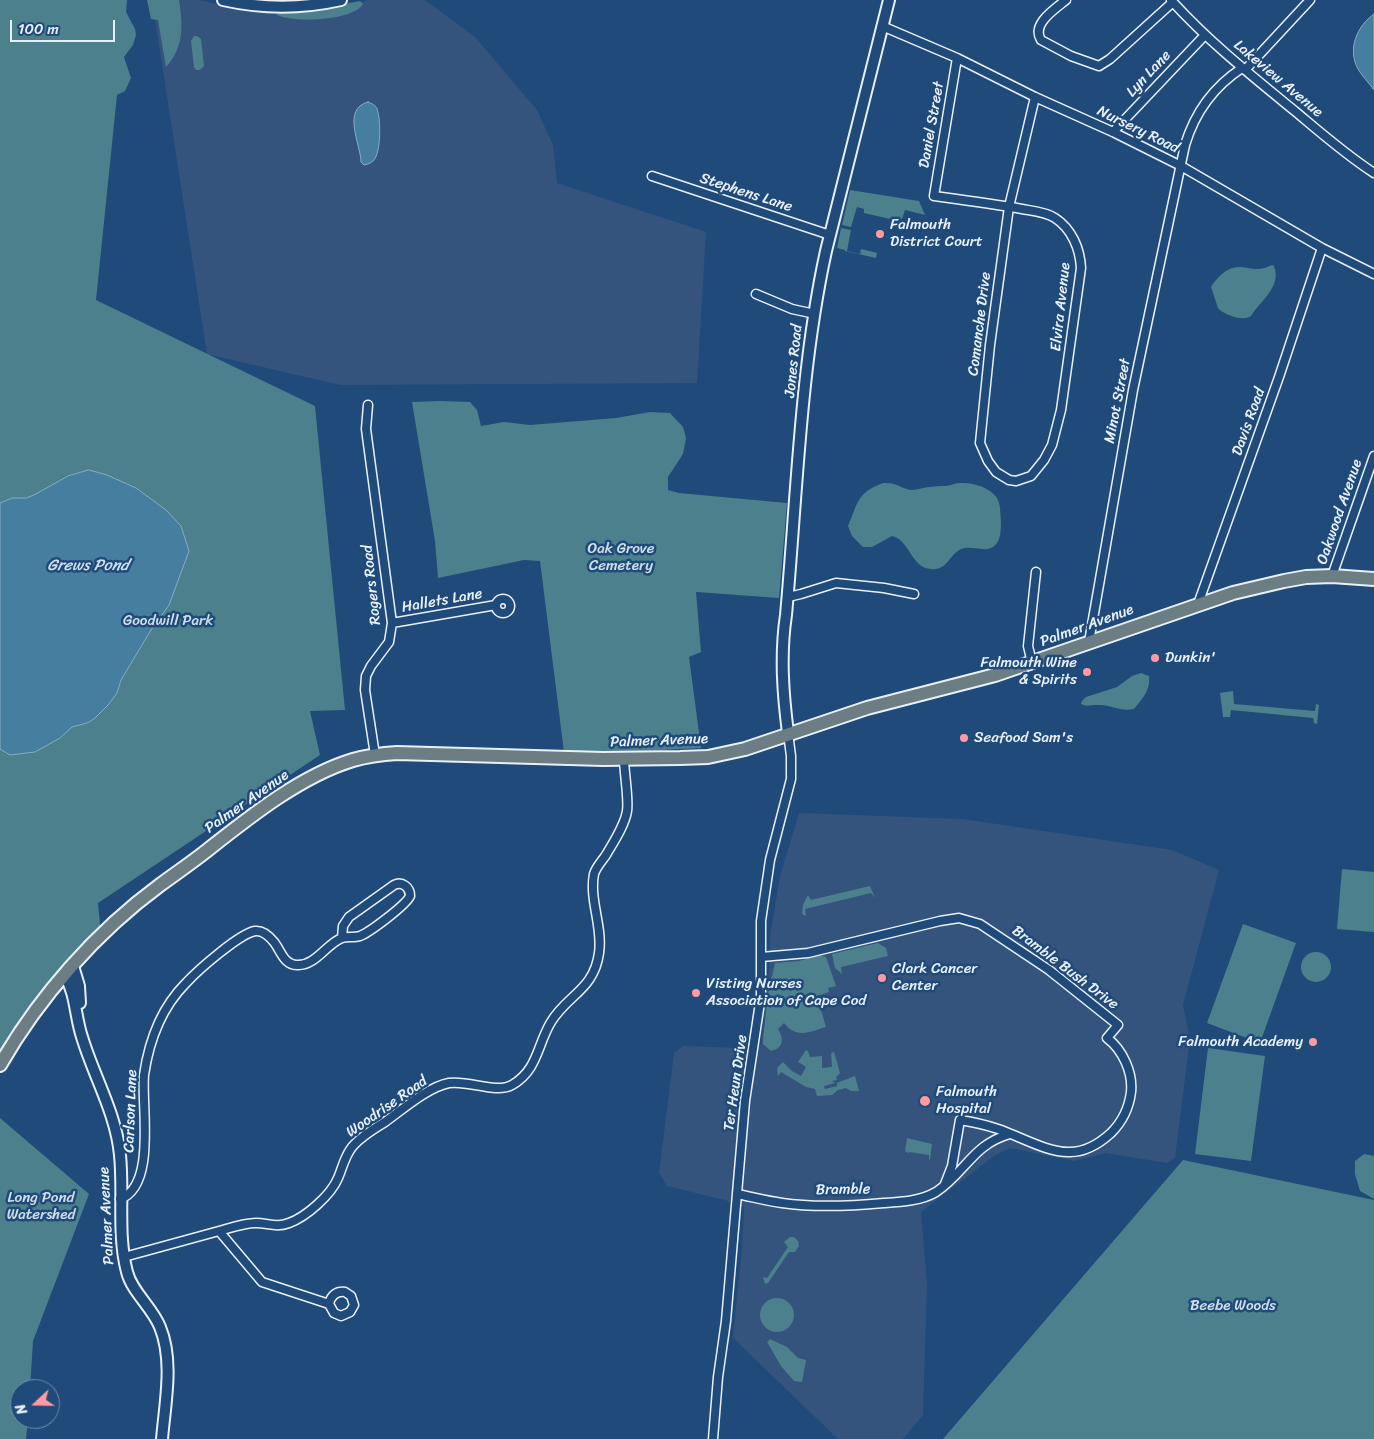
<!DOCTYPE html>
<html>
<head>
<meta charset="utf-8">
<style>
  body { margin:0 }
  #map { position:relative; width:1374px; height:1439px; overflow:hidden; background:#1f4a7a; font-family:Sriracha,sans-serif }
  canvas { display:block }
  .north { position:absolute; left:10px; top:1379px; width:50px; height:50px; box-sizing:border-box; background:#1f4a7a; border:1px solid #6f8dac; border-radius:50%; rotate:249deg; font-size:14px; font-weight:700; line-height:20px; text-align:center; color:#e8f1f8 }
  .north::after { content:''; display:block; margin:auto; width:18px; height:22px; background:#ff9aa2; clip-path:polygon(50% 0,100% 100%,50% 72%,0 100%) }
  .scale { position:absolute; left:10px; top:20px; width:105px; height:22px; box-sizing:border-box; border:2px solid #e8f1f8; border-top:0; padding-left:6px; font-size:15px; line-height:18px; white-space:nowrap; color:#e8f1f8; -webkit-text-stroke:4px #1f4a7a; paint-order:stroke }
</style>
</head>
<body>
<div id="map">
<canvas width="1374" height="1439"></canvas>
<div class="north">N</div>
<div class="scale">100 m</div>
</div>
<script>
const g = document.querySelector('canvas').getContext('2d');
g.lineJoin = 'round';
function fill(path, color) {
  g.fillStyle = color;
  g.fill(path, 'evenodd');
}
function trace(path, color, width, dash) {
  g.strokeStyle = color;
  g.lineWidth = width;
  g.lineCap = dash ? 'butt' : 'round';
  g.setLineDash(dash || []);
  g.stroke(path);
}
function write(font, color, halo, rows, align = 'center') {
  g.font = font + ' Sriracha,sans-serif';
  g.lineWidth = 5;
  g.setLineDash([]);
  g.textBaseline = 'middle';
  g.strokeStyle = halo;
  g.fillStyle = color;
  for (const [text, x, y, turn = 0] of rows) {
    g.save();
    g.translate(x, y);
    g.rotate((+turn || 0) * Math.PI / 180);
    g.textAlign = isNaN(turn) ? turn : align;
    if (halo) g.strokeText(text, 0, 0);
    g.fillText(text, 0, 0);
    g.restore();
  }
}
fill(new Path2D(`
  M152 0H198L251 11 348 7 368 0H425L475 37 537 110 553 145 557 183 706 232 697 383 340 385 207 354Z
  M799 813 963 819 1172 850 1219 870 1183 1005 1190 1039 1175 1158 1167 1163 1106 1153 1074 1161 1010 1148 994 1156 921 1212 927 1284 923 1415 903 1439H838L733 1338 742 1247 744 1207 725 1200 667 1186 659 1173 674 1053 683 1046 744 1048 761 1045 769 971 770 937 780 876Z`), '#34547e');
fill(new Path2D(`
  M0 0H127L126 12 135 29 136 35 133 45 124 57 131 78 125 91 117 95 96 300 315 406 345 710 310 711 320 755 98 903 101 935 0 1065Z
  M147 0H179C183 26 184 47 166 67L158 20 151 19Z
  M360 1 363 4C353 21 294 23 277 15V13L279 12 314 10Z
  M194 36H197L201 39 204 66 200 70H196L194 67 191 41Z
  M850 190 919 201 925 215 905 210 902 219 891 217 890 219 864 213V209L857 207 851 227 842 225Z
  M841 228 851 230 847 251 860 254 861 249 877 253 876 258 845 251V250L837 248Z
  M1272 265 1274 266C1282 287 1260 301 1251 316 1243 322 1224 315 1218 308L1211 287C1217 277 1228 266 1240 267 1254 268 1257 272 1272 265Z
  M440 401 470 402 477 410 481 426 504 422 530 425 616 418 650 412 670 413 683 427 686 438 683 454 668 477V490L679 493 787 503 779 598 696 592 701 652 689 657 701 748 641 751 564 752 540 561 524 560 438 578 435 541 412 402Z
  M883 483C898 482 901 489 912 490 918 490 924 487 930 487 936 486 940 486 945 486 950 486 955 483 960 483 972 482 990 487 997 498 1001 505 1000 514 1001 521 1001 530 1001 544 991 548 983 552 972 545 961 549 949 555 947 571 931 569 911 568 910 540 892 536L872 547H863L852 536 848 526C858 504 856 493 883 483Z
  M1141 673 1149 676C1151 690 1142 699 1134 709 1120 712 1110 704 1097 705 1091 705 1086 707 1081 704L1082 701 1086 697 1117 687 1132 676Z
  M1233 691 1234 704 1315 711 1316 704 1319 705 1317 724 1314 723 1313 718 1231 710 1230 717H1223L1220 693Z
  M1342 869 1374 872V932L1337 929Z
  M870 886 875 898 871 893 805 909 806 916 802 914 803 905 808 895 811 900Z
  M1243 924 1296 943 1260 1043 1207 1023Z
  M878 943 886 948 888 956 841 967 842 974 835 968 832 954Z
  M1301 967a15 15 0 1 1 30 0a15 15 0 1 1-30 0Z
  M819 955 826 957 836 986 828 988 829 992 817 996 826 1027C809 1032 797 1039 784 1023L778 1029C784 1039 784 1048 771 1051L763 1044V1039L768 994 775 963 799 961Z
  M1208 1048 1265 1056 1251 1161 1195 1154Z
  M806 1050 808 1051 810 1057 822 1056V1068L832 1067 831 1053 834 1052 840 1073 836 1077 837 1080 832 1081 835 1083 824 1086 825 1089 837 1086V1083L855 1076 859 1091H851L846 1088 838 1090 832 1095 817 1096 815 1089 806 1087 781 1072 778 1076 777 1068 783 1062 792 1071 801 1076 806 1067 798 1062Z
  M0 1118 89 1194 33 1341 30 1389H20V1419H28L26 1439H0Z
  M907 1138 932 1144 930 1160 929 1159V1155L909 1152 908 1153 905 1151Z
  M1364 1154 1374 1156V1199L1360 1191 1355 1174V1161Z
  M1183 1160 1374 1200V1439H943Z
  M790 1237H794L798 1241 799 1246 795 1252H789L768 1283 765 1284 763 1277 767 1278 788 1247 784 1242Z
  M760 1315a17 17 0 1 1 34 0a17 17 0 1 1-34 0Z
  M770 1339 787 1347 798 1358 806 1360 802 1382 794 1381 781 1366 767 1342Z`), '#4b808c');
const water = new Path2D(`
  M1374 14V90C1369 83 1362 76 1358 69 1347 49 1357 26 1374 14Z
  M368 102C372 104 376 105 377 109 381 119 381 152 374 160 372 163 368 164 364 165L361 162C361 145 341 109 368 102Z
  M89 470 107 475 136 488 166 510 181 526 189 551 169 605 151 630 121 680 117 693 108 705 94 719 87 723 72 727 60 738 35 752 10 755 0 749V503L12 498H26L34 495 68 476Z`);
fill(water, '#467ea0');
trace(water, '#87acc3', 1);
const minor = new Path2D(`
  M1066 0C1055 9 1031 24 1041 40L1071 56 1099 66 1110 59 1173 2
  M1171 0C1209 42 1252 76 1296 112 1321 133 1346 155 1374 173
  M882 26 957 58 1035 97 1113 132 1181 166 1322 248 1374 274
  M957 58 934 196C963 200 993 204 1022 209 1033 211 1046 212 1055 218 1072 229 1080 249 1081 268L1061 410 1052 445 1044 460 1031 476 1016 481 1009 480 996 472 988 461 980 443 990 345 1009 207 1035 97
  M1245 70 1310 0
  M1113 132 1205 35
  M652 176 830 235
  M756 294 792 309 815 314
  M368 405 366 429 392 623 389 642 371 666 366 676 365 690 375 755
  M1332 576 1374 456
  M788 597 801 594 836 583 884 588 914 594
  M496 606a7 7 0 1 1 14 0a7 7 0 1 1-14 0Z
  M1198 604 1279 377 1322 248
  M392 623 496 605
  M1089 642 1133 390 1185 145C1195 112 1213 87 1242 68
  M1032 663 1028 646 1036 572
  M761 957 808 953 940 921 959 918 980 924 1049 970 1118 1025 1107 1038C1123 1050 1133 1073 1131 1092 1129 1108 1122 1122 1111 1133 1100 1143 1085 1152 1070 1152 1048 1153 1019 1136 998 1129 986 1125 973 1122 960 1120L952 1166 945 1184
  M737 1194C752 1197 767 1201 782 1203 816 1208 851 1206 884 1203 901 1202 921 1201 936 1192 965 1173 973 1144 1010 1134
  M120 1199C157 1186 141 1104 144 1075 149 1041 162 1007 186 983 198 970 239 934 255 931 263 930 270 937 274 942 281 951 284 965 297 965 316 966 327 943 342 938 347 936 354 938 360 936 370 932 406 905 410 896 410 887 402 881 394 885L349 917 343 926 342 938
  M219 1231C230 1228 244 1223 256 1223 268 1223 276 1228 289 1223 306 1217 331 1195 338 1178 342 1169 344 1159 350 1150 356 1140 375 1128 385 1122 403 1109 428 1087 449 1083 469 1080 496 1094 512 1085 538 1070 537 1045 551 1022 567 995 594 990 599 953 603 927 589 900 594 874 596 867 602 861 606 855 613 843 625 825 627 811 629 799 624 772 624 758
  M124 1257 219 1231 262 1282 329 1304C331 1295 337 1291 345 1292L351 1296 354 1305 350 1312 341 1316 334 1313 329 1304
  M713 1439 718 1377 726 1321 745 1101 761 996V921L770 860 791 779V756L788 733`);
const secondary = new Path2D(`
  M223 0C263 9 301 9 341 0
  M788 733C783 694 780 655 786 615 797 494 800 370 826 251L889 0
  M73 966 79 986 80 1003
  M65 976C76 994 75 1016 82 1037 94 1077 116 1113 120 1155 124 1194 117 1234 127 1272 132 1292 152 1307 160 1327 174 1361 165 1403 162 1439`);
const trunk = new Path2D(`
  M0 1065C39 997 96 932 160 885 175 874 191 863 205 852 248 818 300 776 353 760 367 756 382 754 397 753L603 759 680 758 708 757 745 749 867 708 995 675 1233 593 1284 581 1306 577 1332 576 1374 579`);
trace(minor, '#e8f1f8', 11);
trace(secondary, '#e8f1f8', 14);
trace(trunk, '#e8f1f8', 16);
trace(minor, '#1f4a7a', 8);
trace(secondary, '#1f4a7a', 10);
trace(trunk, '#6c7e84', 12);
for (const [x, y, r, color] of [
  [880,234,5,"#ff9aa2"],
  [1155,658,5,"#ff9aa2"],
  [1087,672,5,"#ff9aa2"],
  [964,738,5,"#ff9aa2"],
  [882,978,5,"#ff9aa2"],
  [696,993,5,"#ff9aa2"],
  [1313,1042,5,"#ff9aa2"],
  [925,1101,6,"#ff9aa2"]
]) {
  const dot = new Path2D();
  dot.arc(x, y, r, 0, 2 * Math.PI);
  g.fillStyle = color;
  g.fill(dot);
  trace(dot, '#1f4a7a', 2);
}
write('15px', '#e8f1f8', '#1f4a7a', [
  ["Lyn Lane",1149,74,-47],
  ["Lakeview Avenue",1278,79,40],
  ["Daniel Street",932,125,-80],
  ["Nursery Road",1138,130,26],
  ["Stephens Lane",746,193,18],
  ["Elvira Avenue",1061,307,-84],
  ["Comanche Drive",980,324,-83],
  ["Jones Road",794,361,-84],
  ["Minot Street",1118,401,-79],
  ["Davis Road",1249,422,-70],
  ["Oakwood Avenue",1340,512,-71],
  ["Rogers Road",372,585,-96],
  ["Hallets Lane",442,601,-10],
  ["Palmer Avenue",1087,626,-20],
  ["Palmer Avenue",659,741,-2],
  ["Palmer Avenue",247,802,-35],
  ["Bramble Bush Drive",1065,968,37],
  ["Ter Heun Drive",736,1083,-82],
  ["Woodrise Road",387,1107,-35],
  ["Carlson Lane",131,1111,-88],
  ["Bramble",843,1190,-1],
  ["Palmer Avenue",107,1216,-93]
]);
write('15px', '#e8f1f8', '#1f4a7a', [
  ["Falmouth",890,225],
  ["District Court",890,242],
  ["Dunkin'",1165,658],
  ["Falmouth Wine",1077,663,"right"],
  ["& Spirits",1077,680,"right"],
  ["Seafood Sam's",974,738],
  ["Clark Cancer",892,969],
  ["Center",892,986],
  ["Visting Nurses",706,984],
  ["Association of Cape Cod",706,1001],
  ["Falmouth Academy",1303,1042,"right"],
  ["Falmouth",936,1092],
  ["Hospital",936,1109]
], 'left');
write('15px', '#d0e0e8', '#1f4a7a', [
  ["Oak Grove",621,549],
  ["Cemetery",621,566],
  ["Goodwill Park",168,621],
  ["Long Pond",41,1198],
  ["Watershed",41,1215],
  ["Beebe Woods",1233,1306]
]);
write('italic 16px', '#d0e0eb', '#1f4a7a', [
  ["Grews Pond",88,566]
]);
</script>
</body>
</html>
